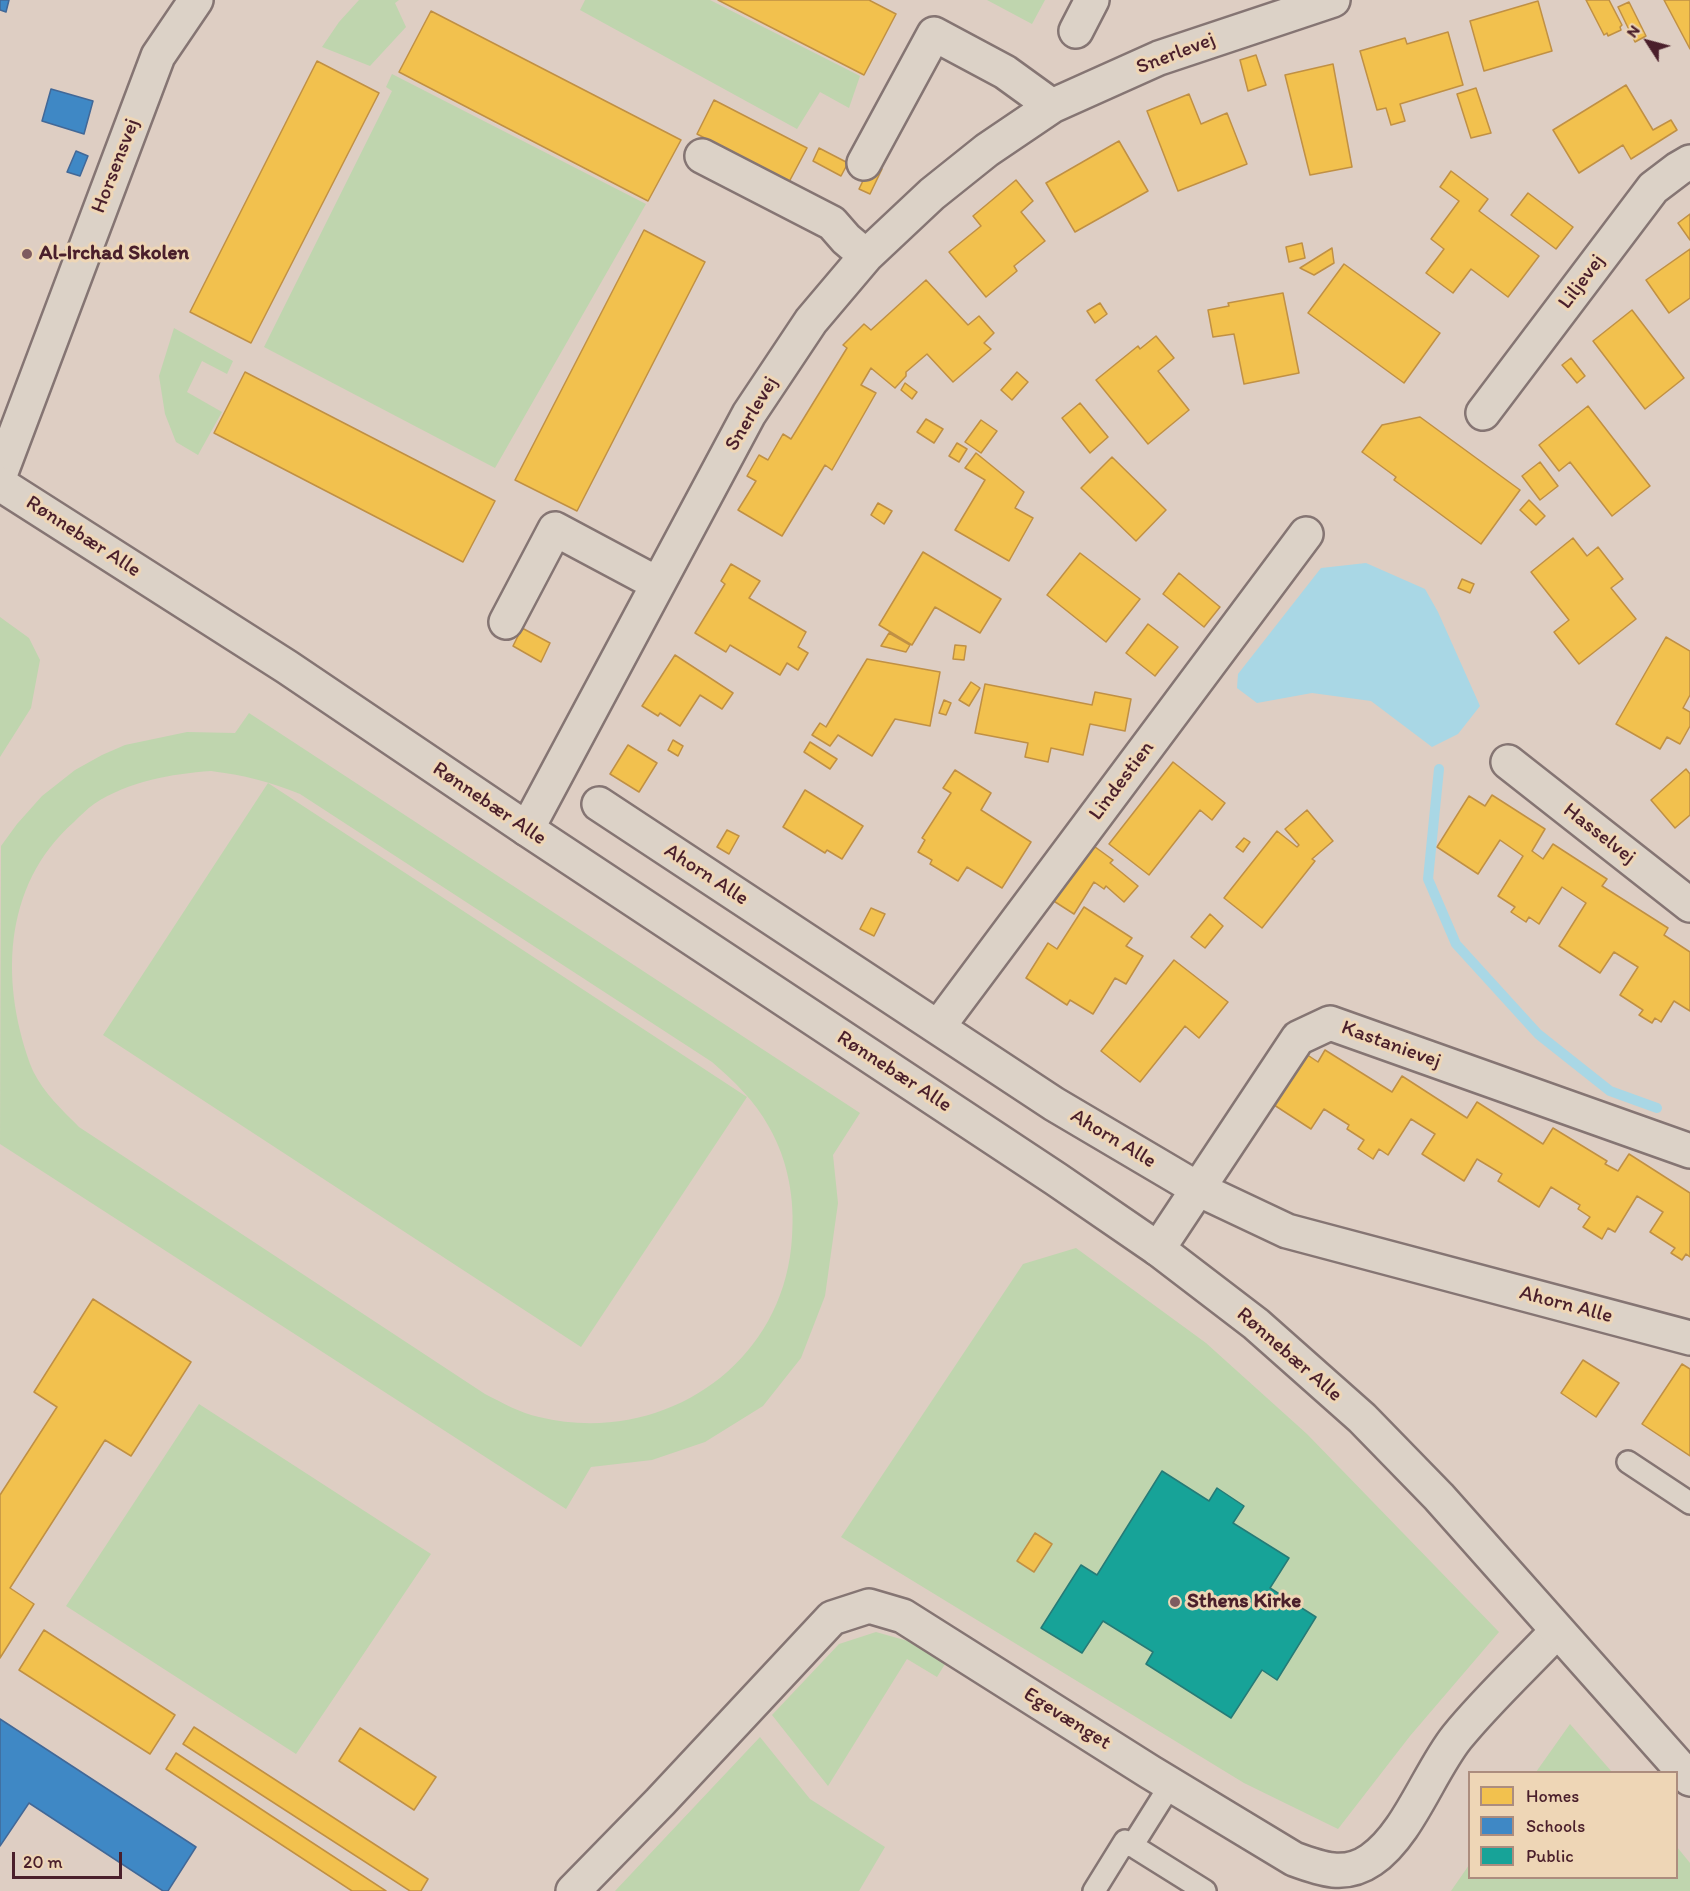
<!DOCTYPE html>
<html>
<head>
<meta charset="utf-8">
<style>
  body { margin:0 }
  #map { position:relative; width:1690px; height:1891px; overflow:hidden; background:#decec3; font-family:Itim,sans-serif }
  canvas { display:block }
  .legend { position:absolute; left:1468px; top:1771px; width:210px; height:108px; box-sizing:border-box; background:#eed6b6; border:2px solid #ac8d7e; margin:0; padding:8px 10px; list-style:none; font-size:18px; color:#4a1f2b }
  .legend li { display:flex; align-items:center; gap:12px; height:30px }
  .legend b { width:30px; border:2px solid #ac8d7e }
  .north { position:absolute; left:1618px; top:12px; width:60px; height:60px; -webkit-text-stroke:4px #eed6b6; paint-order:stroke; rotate:306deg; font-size:16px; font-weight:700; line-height:24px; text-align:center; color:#4a1f2b }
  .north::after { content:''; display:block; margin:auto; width:21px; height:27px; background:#4a1f2b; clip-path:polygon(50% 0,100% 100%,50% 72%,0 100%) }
  .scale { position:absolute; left:12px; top:1852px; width:110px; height:27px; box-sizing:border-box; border:3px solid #4a1f2b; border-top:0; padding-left:8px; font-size:18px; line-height:21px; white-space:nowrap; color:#4a1f2b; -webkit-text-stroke:4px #eed6b6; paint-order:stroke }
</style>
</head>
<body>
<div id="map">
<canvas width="1690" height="1891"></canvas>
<ul class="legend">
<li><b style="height:16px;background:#f2c14e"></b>Homes</li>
<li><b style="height:16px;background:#3f88c5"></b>Schools</li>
<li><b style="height:16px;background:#17a398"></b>Public</li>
</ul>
<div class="north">N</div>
<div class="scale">20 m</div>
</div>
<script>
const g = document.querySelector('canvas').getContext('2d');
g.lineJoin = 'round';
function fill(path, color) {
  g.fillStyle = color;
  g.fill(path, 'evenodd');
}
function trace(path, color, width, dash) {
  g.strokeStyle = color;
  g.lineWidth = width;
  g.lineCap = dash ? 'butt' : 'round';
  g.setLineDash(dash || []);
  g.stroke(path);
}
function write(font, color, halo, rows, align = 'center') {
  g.font = font + ' Itim,sans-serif';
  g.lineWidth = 6;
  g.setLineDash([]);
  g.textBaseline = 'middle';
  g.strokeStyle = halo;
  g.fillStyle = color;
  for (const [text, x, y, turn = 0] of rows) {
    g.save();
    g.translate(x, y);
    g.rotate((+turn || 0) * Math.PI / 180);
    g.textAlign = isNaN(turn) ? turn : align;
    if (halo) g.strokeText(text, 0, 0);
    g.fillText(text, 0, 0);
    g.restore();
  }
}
fill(new Path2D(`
  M359 0H399L395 3 406 27 370 66 322 47 339 22Z
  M585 0H710L860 76 849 108 820 92 797 129 580 10Z
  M987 0H1045L1032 24Z
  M392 74 646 204 495 468 264 347 392 91 386 87Z
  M174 328 233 361 227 374 202 361 187 392 222 412 198 455 176 442 165 414 159 376Z
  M0 617 29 638 40 660 31 708 0 757Z
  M249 713 860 1113 833 1155 838 1203 825 1296 801 1358 763 1406 705 1442 652 1460 591 1467 566 1509 0 1144 1 846 17 824 42 796 75 770 102 755 125 745 187 732 235 733ZM211 771C243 775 271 782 300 794L712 1062C734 1081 755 1101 769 1127 788 1160 795 1199 792 1237 785 1365 662 1447 539 1417 520 1413 503 1403 485 1394L79 1127C62 1110 44 1093 33 1071 0 987 1 886 74 822 80 816 87 809 94 804 129 781 171 774 211 771Z
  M268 783 747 1097 581 1347 103 1035Z
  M1076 1248 1206 1343 1307 1434 1499 1632 1410 1736 1338 1829 1244 1783 841 1537 1023 1264Z
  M199 1404 431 1554 296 1754 66 1606Z
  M876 1632 908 1641 945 1664 937 1677 907 1659 828 1786 772 1715 839 1644Z
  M1570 1724 1612 1772H1536Z
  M760 1737 810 1799 885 1847 859 1891H615Z
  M1677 1847 1690 1863V1891H1451L1469 1865 1470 1878H1676Z`), '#bfd5ae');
fill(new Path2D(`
  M1366 563 1425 589 1438 612 1480 706 1458 734 1432 747 1371 701 1312 693 1257 703 1237 688 1238 674 1321 568Z`), '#a9d7e5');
const homes = new Path2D(`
  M718 0H869L896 14 864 75Z
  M1586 0H1609L1622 25 1620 27 1621 30 1608 36 1607 33 1604 35Z
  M1664 0H1690V49Z
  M1538 1 1552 51 1484 71 1470 21Z
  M1629 2 1646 36 1635 42 1618 7Z
  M431 11 681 140 648 201 399 72Z
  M1448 32 1463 85 1400 104 1405 121 1391 125 1386 108 1377 110 1360 51 1405 38 1407 44Z
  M1256 55 1266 85 1248 91 1240 60Z
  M317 61 379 93 251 343 190 312Z
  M1333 64 1352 167 1310 175 1285 75Z
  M1626 85 1653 130 1671 120 1677 130 1631 159 1623 145 1579 173 1553 130Z
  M1476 88 1491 133 1471 138 1457 94Z
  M1189 94 1201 124 1227 113 1247 164 1178 191 1147 111Z
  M714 100 807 148 789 182 697 134Z
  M1119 141 1148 191 1075 232 1046 183Z
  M819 148 848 163 841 176 813 161Z
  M871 164 882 169 870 194 859 189Z
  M1451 171 1488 199 1479 211 1539 256 1508 297 1471 269 1453 293 1426 273 1444 249 1431 239 1459 201 1440 187Z
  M1016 180 1033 201 1021 212 1045 241 1014 266 1017 271 986 297 949 252 981 226 973 216Z
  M1528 193 1573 227 1556 249 1511 215Z
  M1690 214V240L1678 223Z
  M644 230 705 262 577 511 515 480Z
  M1302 243 1305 258 1289 262 1286 247Z
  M1332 248 1334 263 1314 275 1300 268Z
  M1690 249V298L1669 313 1646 280Z
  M1344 264 1440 333 1404 383 1308 313Z
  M926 280 968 325 979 316 994 333 984 343 991 349 953 382 927 354 906 372V376L895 388 871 368 861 385 876 393 832 470 825 465 782 536 738 510 756 481 747 476 759 455 768 460 783 434 791 439 847 348 843 345 864 324 871 330Z
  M1283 293 1299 373 1244 384 1234 334 1213 337 1208 310 1229 306 1228 303Z
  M1100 303 1107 314 1095 323 1087 311Z
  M1632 310 1684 378 1645 409 1593 341Z
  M1156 336 1174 358 1158 371 1189 410 1148 444 1096 380 1138 346 1140 349Z
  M1571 358 1585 376 1577 383 1562 365Z
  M245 372 495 501 463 562 214 433Z
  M1017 372 1028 382 1012 400 1001 390Z
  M905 383 917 392 912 399 901 390Z
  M1080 403 1108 437 1090 453 1062 418Z
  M1588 406 1650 486 1612 516 1570 462 1559 471 1539 445Z
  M1420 417 1520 490 1481 544 1394 480 1396 477 1362 452 1382 425Z
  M926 419 943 429 934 443 917 432Z
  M981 420 997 431 981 453 965 442Z
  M957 443 967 449 959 462 949 456Z
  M976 453 1024 492 1015 508 1033 518 1009 561 955 530 985 480 965 468Z
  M1112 457 1166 510 1136 541 1081 488Z
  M1540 462 1558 486 1540 500 1522 476Z
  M1529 500 1545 516 1536 525 1520 510Z
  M878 503 892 511 884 524 871 515Z
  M1573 538 1587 556 1598 547 1623 579 1611 588 1636 619 1579 664 1554 632 1569 620 1531 572Z
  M923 552 1001 599 980 633 935 607 912 645 879 625Z
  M1080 553 1140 599 1106 642 1047 595Z
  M731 564 760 581 749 598 806 632 798 647 808 653 798 670 787 663 780 675 730 645 726 652 695 633 725 584 721 581Z
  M1179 573 1220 607 1204 627 1163 594Z
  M1462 579 1474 584 1470 593 1458 588Z
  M1148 624 1178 647 1155 676 1126 653Z
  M522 628 550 643 541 662 513 646Z
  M889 633 910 645 906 652 881 646Z
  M1666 637 1690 651V695L1683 708 1690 712V726L1680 744 1667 737 1660 749 1616 724Z
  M955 645 966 646 964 660 953 659Z
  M675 655 733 693 722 709 700 695 680 726 660 713 658 716 642 706Z
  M867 659 940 672 930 726 895 719 872 756 838 735 830 746 812 735 820 723 826 727Z
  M971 682 980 688 969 706 959 700Z
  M985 684 1092 705 1095 692 1131 699 1125 731 1090 724 1083 755 1051 748 1048 762 1025 757 1028 743 975 733Z
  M944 700 951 703 946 715 939 713Z
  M673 740 683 746 678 756 668 750Z
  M810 742 837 759 830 769 804 752Z
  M628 745 657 763 639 792 610 774Z
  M1173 762 1225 803 1212 820 1200 810 1149 875 1109 844Z
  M1686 769 1690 774V815L1675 828 1651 800Z
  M955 770 991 793 981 810 1031 842 1002 888 967 867 958 881 930 864 932 860 918 852 925 840 922 838 951 793 943 788Z
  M805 790 863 826 842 859 827 850 825 853 783 827Z
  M1492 795 1545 829 1532 851 1543 859 1553 844 1607 879 1602 886 1668 928 1664 935 1690 952V1011L1674 1001 1661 1022 1655 1018 1652 1023 1639 1015 1643 1010 1620 995 1638 967 1614 952 1600 973 1559 946 1586 903 1562 887 1539 924 1529 917 1526 922 1511 912 1515 907 1498 896 1523 856 1500 840 1478 874 1437 847 1469 796 1485 806Z
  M1307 810 1333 841 1312 859 1315 861 1262 928 1224 898 1277 831 1297 847 1299 845 1285 829Z
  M727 830 739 836 729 854 717 847Z
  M1244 838 1250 842 1243 852 1236 847Z
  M1091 844 1113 860 1110 863 1138 886 1124 902 1106 886 1104 889 1094 882 1074 914 1049 898Z
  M1084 907 1132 938 1126 946 1143 956 1126 984 1115 978 1093 1014 1070 1000 1067 1005 1026 978 1048 943 1057 949Z
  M871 908 885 914 874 936 860 929Z
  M1210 914 1223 926 1205 948 1191 937Z
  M1174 960 1228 1002 1199 1038 1185 1026 1140 1082 1101 1051Z
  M1325 1050 1392 1092 1402 1076 1467 1118 1477 1102 1543 1144 1553 1128 1607 1161 1605 1164 1618 1171 1629 1154 1690 1193V1257L1686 1254 1682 1260 1671 1253 1675 1248 1650 1232 1663 1212 1637 1196 1615 1232 1608 1228 1602 1239 1583 1227 1590 1217 1578 1209 1580 1205 1551 1187 1539 1207 1498 1181 1502 1174 1477 1159 1464 1181 1422 1154 1435 1134 1411 1119 1388 1155 1379 1149 1373 1159 1358 1149 1364 1140 1347 1129 1349 1125 1324 1109 1311 1129 1271 1103 1303 1052 1318 1062Z
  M93 1299 191 1362 131 1456 105 1440 10 1588 34 1604 0 1658V1495L57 1407 34 1392Z
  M1583 1360 1619 1383 1596 1417 1561 1393Z
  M1682 1364 1690 1369V1456L1642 1424Z
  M1035 1533 1052 1544 1034 1572 1017 1561Z
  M44 1630 175 1715 150 1754 19 1670Z
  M194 1727 428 1879 421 1891H410L183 1744Z
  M360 1728 436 1777 414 1810 339 1761Z
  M176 1753 270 1815 386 1891H352L166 1769Z`);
fill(homes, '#f2c14e');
trace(homes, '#c09044', 1.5);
const schools = new Path2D(`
  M0 0H9L6 12 0 10Z
  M51 89 93 101 84 134 42 121Z
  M76 151 88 156 80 176 67 172Z
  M0 1719 196 1847 168 1891H163L29 1803 0 1846Z`);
fill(schools, '#3f88c5');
trace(schools, '#426897', 1.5);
const public = new Path2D(`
  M1162 1471 1209 1501 1217 1488 1244 1506 1233 1523 1289 1558 1270 1588 1316 1617 1277 1680 1262 1670 1231 1718 1146 1664 1153 1652 1103 1621 1082 1653 1041 1628 1081 1565 1097 1575Z`);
fill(public, '#17a398');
trace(public, '#267b77', 1.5);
trace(new Path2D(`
  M1439 769 1428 879 1456 944 1538 1034 1610 1091 1657 1108`), '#a9d7e5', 10);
const lane = new Path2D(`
  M1628 1462 1690 1503
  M1132 1846 1171 1784
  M1094 1891 1125 1841 1205 1891`);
const street = new Path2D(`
  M1076 31 1092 0
  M702 156 832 223 846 239 866 256
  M864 163 934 34 1005 72 1052 106
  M1483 413 1653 188 1678 169 1690 162
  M0 475 158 56 196 0
  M506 622 555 529 658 584
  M1508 762 1690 905
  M599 804 1054 1104 1198 1189 1287 1231 1690 1338
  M527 829 749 414 811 321 866 256 932 194 987 150 1052 106 1159 58 1333 0
  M938 1027 1306 534
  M1158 1249 1298 1038 1330 1023 1690 1151
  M573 1891 660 1802 832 1618 869 1606 903 1616 1150 1772 1294 1859C1321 1869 1345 1878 1371 1860 1408 1835 1429 1772 1457 1737 1488 1699 1524 1666 1557 1631`);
const secondary = new Path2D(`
  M0 484 287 667 527 829 1056 1179 1158 1249 1256 1324 1362 1418 1439 1497 1690 1779`);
trace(lane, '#857573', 26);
trace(street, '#857573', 38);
trace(secondary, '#857573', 38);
trace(lane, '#dcd2c7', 21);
trace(street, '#dcd2c7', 33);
trace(secondary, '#dcd2c7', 33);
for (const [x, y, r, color] of [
  [27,254,6,"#7e5c60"],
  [1175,1602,6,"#7e5c60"]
]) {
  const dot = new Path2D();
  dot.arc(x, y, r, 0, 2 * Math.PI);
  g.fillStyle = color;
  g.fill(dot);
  trace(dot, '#eed6b6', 2);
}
write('21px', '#4a1f2b', '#eed6b6', [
  ["Snerlevej",1176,54,-21],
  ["Horsensvej",116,166,-69],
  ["Liljevej",1582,282,-53],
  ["Snerlevej",752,414,-59],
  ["Rønnebær Alle",83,537,33],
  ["Lindestien",1122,781,-53],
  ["Rønnebær Alle",489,804,34],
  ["Hasselvej",1599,834,38],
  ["Ahorn Alle",706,875,33],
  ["Kastanievej",1391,1045,20],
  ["Rønnebær Alle",894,1072,33],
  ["Ahorn Alle",1113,1139,31],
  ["Ahorn Alle",1566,1305,15],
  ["Rønnebær Alle",1289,1355,41],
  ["Egevænget",1067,1719,32]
]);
write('bold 21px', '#4a1f2b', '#eed6b6', [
  ["Al-Irchad Skolen",39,254],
  ["Sthens Kirke",1187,1602]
], 'left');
</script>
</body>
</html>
